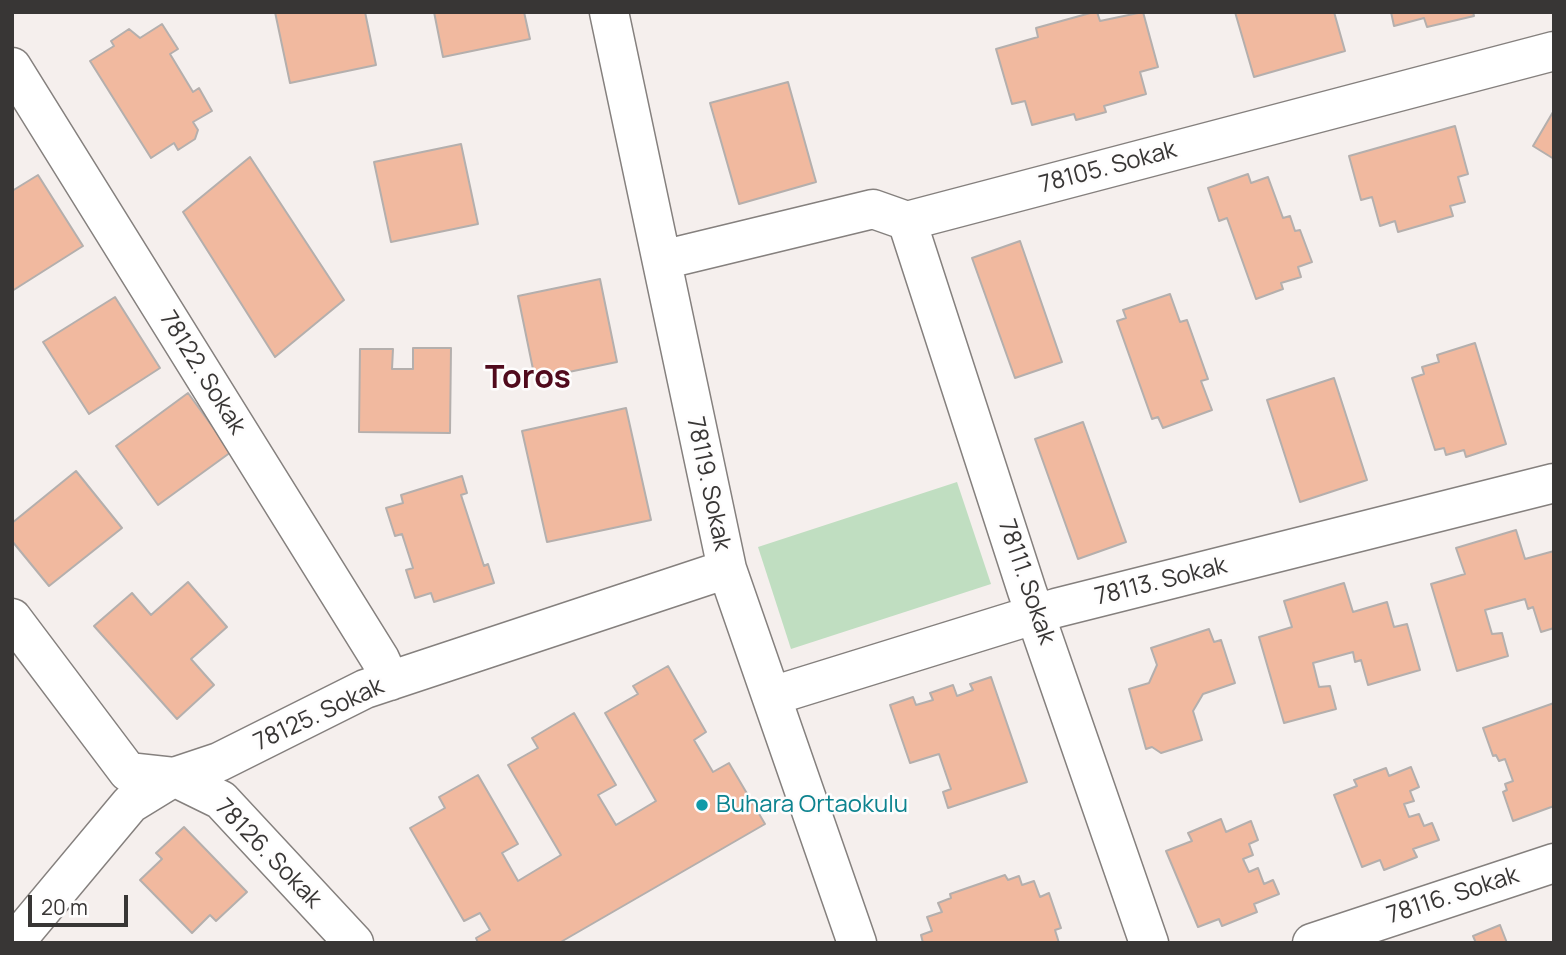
<!DOCTYPE html>
<html>
<head>
<meta charset="utf-8">
<style>
  body { margin:0 }
  #map { position:relative; width:1566px; height:955px; overflow:hidden; background:#f5efed; font-family:Manrope,sans-serif }
  canvas { display:block }
  .frame { position:absolute; inset:0; border:14px solid #383635; pointer-events:none }
  .scale { position:absolute; left:28px; top:895px; width:100px; height:32px; box-sizing:border-box; border:4px solid #383635; border-top:0; padding-left:9px; font-size:21px; line-height:24px; white-space:nowrap; color:#383635; -webkit-text-stroke:5px #fefdfd; paint-order:stroke }
</style>
</head>
<body>
<div id="map">
<canvas width="1566" height="955"></canvas>
<div class="frame"></div>
<div class="scale">20 m</div>
</div>
<script>
const g = document.querySelector('canvas').getContext('2d');
g.lineJoin = 'round';
function fill(path, color) {
  g.fillStyle = color;
  g.fill(path, 'evenodd');
}
function trace(path, color, width, dash) {
  g.strokeStyle = color;
  g.lineWidth = width;
  g.lineCap = dash ? 'butt' : 'round';
  g.setLineDash(dash || []);
  g.stroke(path);
}
function write(font, color, halo, rows, align = 'center') {
  g.font = font + ' Manrope,sans-serif';
  g.lineWidth = 5;
  g.setLineDash([]);
  g.textBaseline = 'middle';
  g.strokeStyle = halo;
  g.fillStyle = color;
  for (const [text, x, y, turn = 0] of rows) {
    g.save();
    g.translate(x, y);
    g.rotate((+turn || 0) * Math.PI / 180);
    g.textAlign = isNaN(turn) ? turn : align;
    if (halo) g.strokeText(text, 0, 0);
    g.fillText(text, 0, 0);
    g.restore();
  }
}
fill(new Path2D(`
  M957 482 991 584 791 649 758 547Z`), '#c0dec1');
const building = new Path2D(`
  M275 12H365L376 65 290 83Z
  M434 12H524L530 39 443 57Z
  M1094 12H1097L1100 21 1143 12 1158 67 1140 72 1146 94 1104 106 1106 112 1076 120 1074 114 1032 125 1025 101 1012 104 996 49 1038 37 1036 28Z
  M1235 12H1334L1345 51 1254 77Z
  M1391 12H1473L1474 16 1427 27 1424 18 1394 26Z
  M162 24 178 49 170 54 193 92 199 88 212 111 193 122 198 130 195 139 178 150 174 143 151 158 90 61 114 46 111 41 129 29 140 38Z
  M788 82 816 182 739 204 710 103Z
  M1553 112 1554 113V159L1533 146Z
  M1455 126 1468 174 1458 177 1465 202 1450 206 1453 216 1398 232 1395 221 1380 226 1372 197 1361 200 1349 156Z
  M461 144 478 224 391 242 374 162Z
  M250 157 344 300 275 357 183 212Z
  M1248 174 1251 183 1268 177 1283 218 1290 216 1295 231 1300 230 1312 262 1298 267 1301 277 1281 283 1283 289 1256 299 1227 218 1219 221 1208 188Z
  M38 175 83 246 12 291V191Z
  M1020 241 1062 362 1015 378 972 258Z
  M600 279 617 362 535 379 518 296Z
  M1170 294 1180 322 1187 320 1208 379 1201 381 1212 410 1163 428 1158 417 1152 419 1117 321 1126 318 1123 310Z
  M115 297 160 368 89 414 43 342Z
  M1475 343 1506 444 1466 457 1464 450 1446 455 1444 448 1435 450 1412 378 1424 374 1422 367 1439 362 1437 355Z
  M413 348H451L450 433 359 432 360 349H393L392 369H413Z
  M1334 378 1367 480 1300 502 1267 400Z
  M188 393 231 452 158 505 116 446Z
  M626 408 651 520 547 542 522 431Z
  M1083 422 1126 542 1078 559 1035 439Z
  M76 471 122 528 49 586 12 541V523Z
  M462 476 467 493 461 495 484 566 488 564 494 583 434 602 431 593 415 598 406 570 413 568 402 534 395 536 386 508 403 503 401 495Z
  M1516 530 1525 559 1554 551V628L1541 632 1533 607 1528 609 1525 599 1485 610 1492 634 1502 633 1508 656 1457 671 1431 584 1465 574 1456 548Z
  M188 582 227 627 191 659 214 685 177 719 94 626 132 593 151 615Z
  M1344 583 1353 612 1387 602 1394 627 1407 624 1420 670 1368 685 1361 660 1355 662 1353 652 1313 663 1319 687 1330 686 1336 709 1284 723 1259 637 1292 627 1284 601Z
  M1209 629 1214 642 1221 640 1235 683 1203 694 1193 711 1202 740 1161 753 1152 747 1146 749 1129 689 1149 683 1157 665 1151 648Z
  M668 666 706 732 694 740 713 772 729 763 765 824 559 943H478L476 938 490 930 480 913 464 921 410 828 445 808 439 797 478 775 518 844 502 853 518 881 561 855 508 765 538 748 532 738 574 713 616 785 598 795 616 825 656 801 605 713 638 694 633 686Z
  M991 677 1027 782 948 808 943 792 951 789 939 754 910 763 890 705 913 697 916 705 933 700 930 693 953 685 957 696 973 690 970 684Z
  M1554 703V806L1513 821 1503 792 1507 790 1505 784 1513 781 1505 759 1499 761 1496 755 1493 756 1483 728Z
  M1411 767 1419 787 1410 791 1414 801 1404 804 1409 817 1419 814 1424 826 1432 823 1439 840 1413 849 1417 857 1384 870 1380 860 1362 867 1334 795 1357 786 1354 780 1386 768 1389 776Z
  M1221 819 1226 832 1251 821 1258 840 1249 844 1253 855 1243 859 1249 872 1258 868 1264 884 1273 880 1279 894 1254 904 1257 912 1222 926 1219 919 1198 927 1166 851 1192 841 1188 833Z
  M184 827 247 892 216 921 210 915 192 933 140 880 162 859 156 853Z
  M1005 875 1008 880 1019 876 1022 885 1034 881 1040 897 1049 893 1061 928 1055 930 1059 943H923L921 935 932 931 927 917 942 912 938 903 951 898 950 894Z
  M1500 925 1507 943H1476L1473 936Z`);
fill(building, '#f1b99f');
trace(building, '#b4afad', 2);
const minor = new Path2D(`
  M609 12 727 569 857 943
  M12 67 380 659 390 681
  M907 221 1027 591 1149 943
  M662 260 873 209 907 221 1554 51
  M12 618 128 772 174 777 221 800 354 943
  M772 696 1056 608 1554 483
  M14 943 130 804 174 777 219 762 365 689 727 569
  M1312 943 1554 863`);
trace(minor, '#85807e', 41);
trace(minor, '#fff', 38);
for (const [x, y, r, color] of [
  [702,805,7,"#0f9aa8"]
]) {
  const dot = new Path2D();
  dot.arc(x, y, r, 0, 2 * Math.PI);
  g.fillStyle = color;
  g.fill(dot);
  trace(dot, '#fefdfd', 2.5);
}
write('24px', '#383635', '#fefdfd', [
  ["78105. Sokak",1108,168,-15],
  ["78122. Sokak",202,373,58],
  ["78119. Sokak",708,484,78],
  ["78111. Sokak",1026,582,71],
  ["78113. Sokak",1161,582,-14],
  ["78125. Sokak",319,715,-25],
  ["78126. Sokak",268,854,46],
  ["78116. Sokak",1453,896,-18]
]);
write('24px', '#0d838f', '#fefdfd', [
  ["Buhara Ortaokulu",716,805]
], 'left');
write('bold 32px', '#510b1d', '#fefdfd', [
  ["Toros",528,379]
]);
</script>
</body>
</html>
